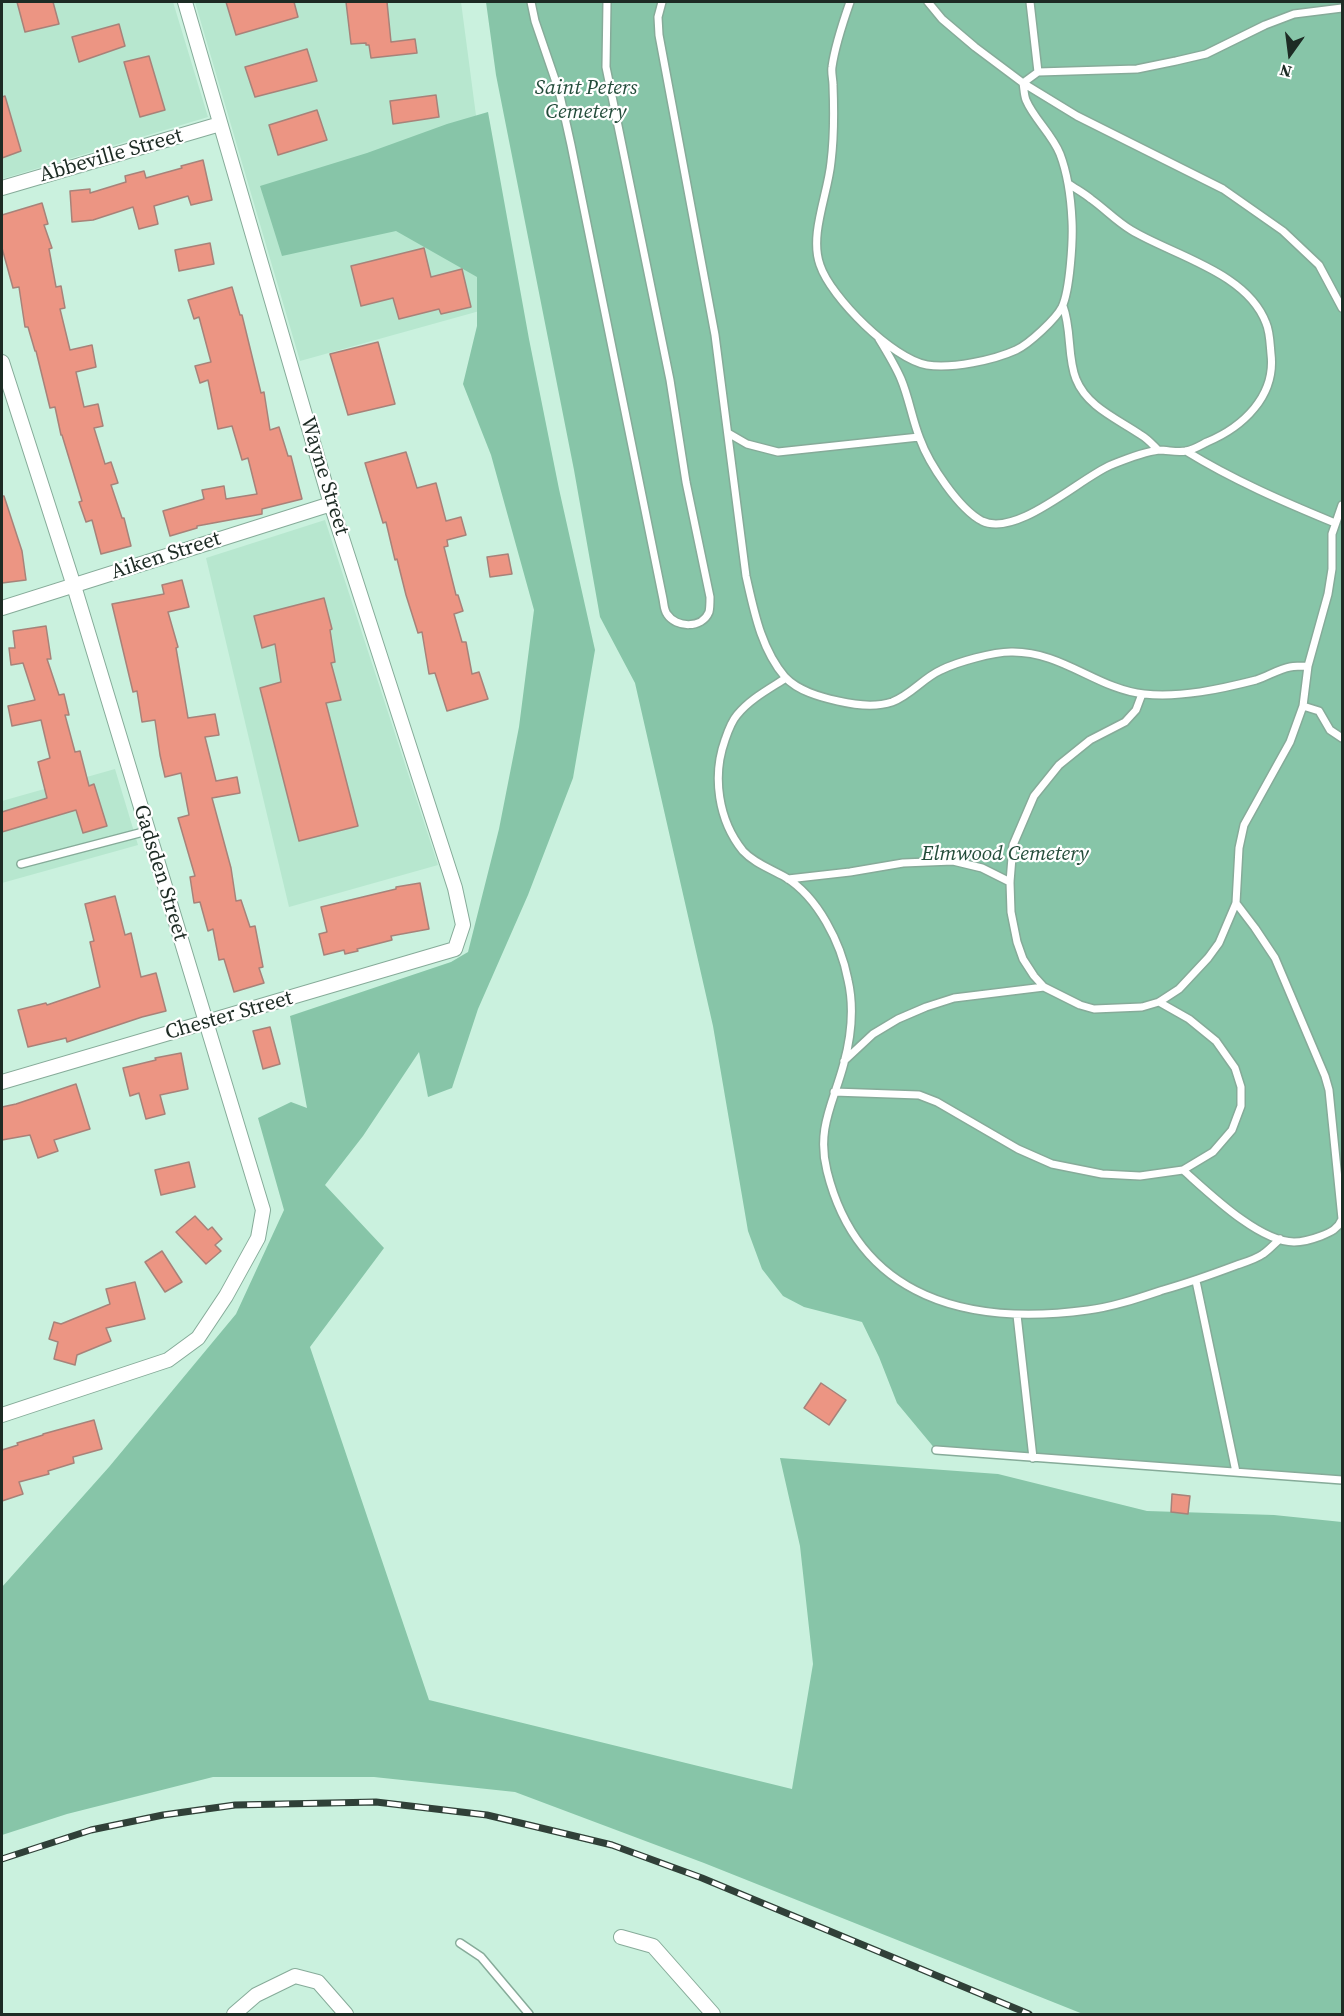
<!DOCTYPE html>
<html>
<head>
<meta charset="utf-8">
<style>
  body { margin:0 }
  #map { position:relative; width:1344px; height:2016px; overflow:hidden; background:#caf1de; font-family:"Source Serif 4",serif }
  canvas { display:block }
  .frame { position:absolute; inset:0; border:3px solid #1d2b24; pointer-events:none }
  .north { position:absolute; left:1260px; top:24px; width:60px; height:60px; -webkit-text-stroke:4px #fff; paint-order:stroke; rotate:194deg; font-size:16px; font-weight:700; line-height:24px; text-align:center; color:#1d2b24 }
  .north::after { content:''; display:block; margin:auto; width:21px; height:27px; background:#1d2b24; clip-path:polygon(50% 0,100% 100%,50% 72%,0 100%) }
</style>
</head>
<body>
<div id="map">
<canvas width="1344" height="2016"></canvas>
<div class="frame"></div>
<div class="north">N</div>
</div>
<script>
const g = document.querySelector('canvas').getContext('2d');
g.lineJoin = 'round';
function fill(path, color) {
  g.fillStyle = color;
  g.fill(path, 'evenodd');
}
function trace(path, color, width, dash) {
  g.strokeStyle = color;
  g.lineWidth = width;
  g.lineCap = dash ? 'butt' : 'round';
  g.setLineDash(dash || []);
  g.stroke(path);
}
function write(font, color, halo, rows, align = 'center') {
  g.font = font + ' "Source Serif 4",serif';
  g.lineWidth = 4.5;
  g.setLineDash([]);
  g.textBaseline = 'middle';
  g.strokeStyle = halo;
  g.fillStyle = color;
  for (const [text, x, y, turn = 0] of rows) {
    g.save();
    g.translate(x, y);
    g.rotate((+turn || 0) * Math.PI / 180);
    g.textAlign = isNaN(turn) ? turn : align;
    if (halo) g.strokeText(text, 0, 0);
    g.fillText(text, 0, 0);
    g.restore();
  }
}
fill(new Path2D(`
  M2 2H173L208 117 2 179Z
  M195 2H461L501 305 300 361Z
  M325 520 438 865 289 907 206 558Z
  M115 769 138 845 2 883V801Z`), '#b7e7cf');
fill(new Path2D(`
  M486 2H1342V1480L936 1450 897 1403 879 1357 862 1322 804 1307 783 1296 762 1269 748 1231 713 1026 635 683 600 617 574 470 496 75Z
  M488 112 529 339 559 489 595 650 573 778 528 895 478 1009 452 1088 428 1097 419 1052 363 1136 325 1185 384 1248 310 1347 429 1700 792 1789 813 1664 800 1546 780 1458 998 1474 1147 1511 1274 1515 1342 1522V2014H1083L704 1863 515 1792 374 1777H213L67 1814 2 1835V1587L109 1467 236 1314 284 1210 258 1118 291 1102 307 1108 290 1016 451 962 468 952 499 829 519 727 534 610 491 455 463 384 477 326V277L396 231 282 256 260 186 367 153 447 124Z`), '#87c5a8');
const building = new Path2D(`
  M17 2H53L59 24 25 32Z
  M226 2H294L298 17 236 35Z
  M346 2H387L391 42 415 39 417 53 371 58 369 45H366V43L351 44Z
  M119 24 125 46 79 62 72 37Z
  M307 49 317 81 255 97 245 67Z
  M149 56 165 110 140 117 124 62Z
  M436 95 439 117 393 124 390 101Z
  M5 96 21 151 2 158V97Z
  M317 110 327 140 278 155 269 125Z
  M203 160 212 200 191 205 188 196 154 206 158 224 139 229 133 207 93 220 72 222 70 191 90 189V193L126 182 125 176 144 171 146 178 182 168 181 166Z
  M42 203 48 224 44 225 52 248 49 249 56 287 61 286 65 308 60 309 70 350 92 345 96 367 76 372 84 407 98 404 103 426 94 428 105 464 111 462 118 483 111 485 122 518H124L131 546 101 554 92 520 86 522 79 502 82 501 62 435H61L55 407 50 408 36 351H35L28 327H25L19 287 13 288 2 248V215Z
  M210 243 214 264 179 271 175 250Z
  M424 248 431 277 462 269 471 307 441 314 439 309 399 319 393 298 361 306 351 266Z
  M232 287 240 315H242L261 393 264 392 270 430 279 427 288 456H291L302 499 262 509V514L197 526V528L170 536 163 511 204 499 202 490 224 486 226 499 257 494 248 458 242 460 232 426 218 429 208 380 200 383 195 366 211 362 199 317 194 319 188 300Z
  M378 342 395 404 348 415 330 354Z
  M406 452 417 488 436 483 446 521 461 517 466 535 447 540 448 546 444 547 456 595H458L463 611 454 614 462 642H466L472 674 479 672 488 699 447 711 435 673 429 674 422 632 418 633 406 595 397 559 395 560 386 522 383 523 365 463Z
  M2 496H4L22 551 26 580 2 583Z
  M508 554 512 574 490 577 487 557Z
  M182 580 189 607 168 612 178 647 176 648 188 718 215 714 219 735 205 737 216 781 237 777 240 793 212 798 231 868 236 901 241 900 250 927 255 926 263 967 259 968 264 983 234 992 224 959 219 960 213 929 208 931 200 902 194 903 190 877 195 876 178 818 189 815 181 773 165 777 160 755 155 720 142 722 137 691 133 692 112 604 164 594 162 585Z
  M324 598 332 629 330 630 335 662 331 663 341 700 326 703 358 826 299 841 260 688 281 682 275 644 262 648 254 616Z
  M46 626 51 659H47L59 695 64 694 69 715H65L75 752 80 751 89 786 94 784 107 826 83 833 76 810 2 832V812L47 798 38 762 50 758 41 720 12 726 8 706 35 700 23 663 11 665 9 648H15L13 631Z
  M420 883 429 929 391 936 392 940 357 949 358 951 345 954 344 950 324 955 319 934 327 932 321 907 396 889V887Z
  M115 896 125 935 131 933 141 977 156 973 166 1011 142 1017 67 1042 66 1038 28 1047 18 1010 46 1003 47 1005 100 987 90 942 94 941 85 904Z
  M270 1027 280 1064 263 1069 253 1031Z
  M181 1053 188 1089 160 1095 165 1114 146 1119 139 1093 130 1096 123 1068 156 1060 155 1058Z
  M76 1084 90 1129 54 1140 58 1151 38 1158 30 1135 2 1140V1107L16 1104Z
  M189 1162 195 1187 161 1195 155 1170Z
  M195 1216 208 1230 212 1227 222 1239 215 1245 221 1251 206 1264 176 1232Z
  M162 1251 182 1282 165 1292 145 1262Z
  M135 1282 145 1319 106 1328 111 1341 77 1355 75 1365 54 1359 58 1342 49 1339 54 1322 61 1324 110 1304 106 1289Z
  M821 1383 846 1400 829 1425 804 1408Z
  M94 1420 102 1449 73 1457 74 1463 48 1471 49 1474 19 1482 23 1494 2 1501V1450L18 1445 17 1443 43 1435V1434Z
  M1172 1494 1190 1496 1188 1514 1171 1512Z`);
fill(building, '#ec9583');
trace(building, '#a78279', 1.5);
const lane = new Path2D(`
  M531 2 535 21 559 91 571 145 663 599C664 604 664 610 667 614 676 628 702 629 709 612 710 608 710 602 710 597L686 482 670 380 606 67 607 2
  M662 2 658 17 659 35 715 335 746 576C754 611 761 649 785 677 798 691 820 697 838 701 855 705 874 708 892 702 911 695 923 678 941 670 957 662 993 652 1011 652 1062 651 1097 689 1144 694 1180 698 1221 689 1256 680 1268 676 1279 669 1290 667 1296 666 1303 666 1308 666
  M850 2C843 22 835 45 832 67 831 73 833 79 833 85 834 110 834 138 831 162 828 194 809 235 820 265 831 298 893 359 927 365 952 369 994 360 1016 350 1029 344 1056 319 1062 307 1070 290 1073 240 1072 221 1071 199 1068 175 1060 154 1052 134 1034 119 1026 100 1024 95 1024 88 1023 83L1038 72 1137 69 1176 61 1206 54 1265 25 1294 14 1342 8
  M928 2 942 19 975 47 1023 83 1077 116 1223 189 1283 231 1319 265 1342 308
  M1030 2 1038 72
  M1063 306C1072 330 1067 357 1076 379 1087 407 1118 419 1141 435 1148 439 1153 445 1158 450
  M879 339C887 352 895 365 901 379 909 398 912 419 920 439 929 464 959 509 982 521 1017 538 1080 478 1111 465 1126 459 1143 452 1159 450 1168 450 1178 453 1186 451 1193 450 1201 445 1207 442 1243 427 1276 396 1271 354 1270 344 1270 332 1266 323 1247 272 1172 255 1131 230 1116 221 1105 209 1091 199 1084 193 1076 189 1069 184
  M728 433 747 444 778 452 919 437
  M1186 451C1233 480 1284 502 1335 523
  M786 678C769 689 750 699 737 715 731 722 728 731 725 740 712 776 718 820 743 851 754 863 771 869 785 877 818 897 841 943 848 980 854 1006 851 1037 844 1063 834 1102 816 1128 827 1171 859 1300 970 1326 1088 1310 1113 1307 1139 1298 1163 1290 1188 1283 1213 1274 1237 1265 1246 1262 1256 1259 1263 1254 1269 1250 1274 1244 1280 1239
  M1142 694 1136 710 1125 722 1090 740 1059 765 1034 796 1013 845 1010 882 1011 912 1017 942 1023 959 1034 976 1044 987 1080 1005 1094 1009 1142 1007 1159 1002 1179 989 1208 958 1219 943 1236 903 1239 848 1244 825 1290 742 1303 706 1308 666 1328 594 1332 569V534L1342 505
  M1303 706 1319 711 1330 730 1342 738
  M21 864 147 831
  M788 879 850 872 903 863 953 861 982 868 1010 882
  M844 1061 873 1034 898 1019 926 1007 954 998 1044 987
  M834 1092 919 1095 937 1102 1018 1149 1052 1164 1102 1174 1140 1176 1183 1170 1213 1152 1232 1130 1241 1106V1087L1235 1068 1216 1041 1189 1019 1159 1002
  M1183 1170C1209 1193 1259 1242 1294 1242 1303 1242 1313 1239 1321 1236 1331 1232 1338 1229 1342 1219L1329 1090 1325 1076 1275 958 1255 928 1236 903
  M1196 1281 1236 1472
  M1017 1315 1033 1458
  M936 1450 1342 1480
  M460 1943 481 1957 529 2014`);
const street = new Path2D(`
  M2 188 220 124
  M2 362 74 586 263 1210 258 1238 226 1296 198 1338 168 1360 2 1415
  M2 608 331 504
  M2 1082 455 949 463 925 455 888 331 504 185 2
  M621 1937 653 1946 713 2014
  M234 2014 256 1995 295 1976 318 1982 346 2014`);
trace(lane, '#86ab99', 10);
trace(street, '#86ab99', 16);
trace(lane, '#fff', 7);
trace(street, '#fff', 14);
const rail = new Path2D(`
  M2 1859 91 1830 163 1815 235 1805 376 1802 487 1815 612 1845 702 1878 1029 2014`);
trace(rail, '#304038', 7);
trace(rail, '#fff', 4.5, [14]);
write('italic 21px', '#234c3a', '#fff', [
  ["Saint Peters",586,89],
  ["Cemetery",586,113],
  ["Elmwood Cemetery",1005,855]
]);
write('21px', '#1d2b24', '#fff', [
  ["Abbeville Street",111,156,-16],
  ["Wayne Street",324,476,73],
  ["Aiken Street",166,556,-18],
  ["Gadsden Street",160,873,73],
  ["Chester Street",229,1016,-16]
]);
</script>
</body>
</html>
